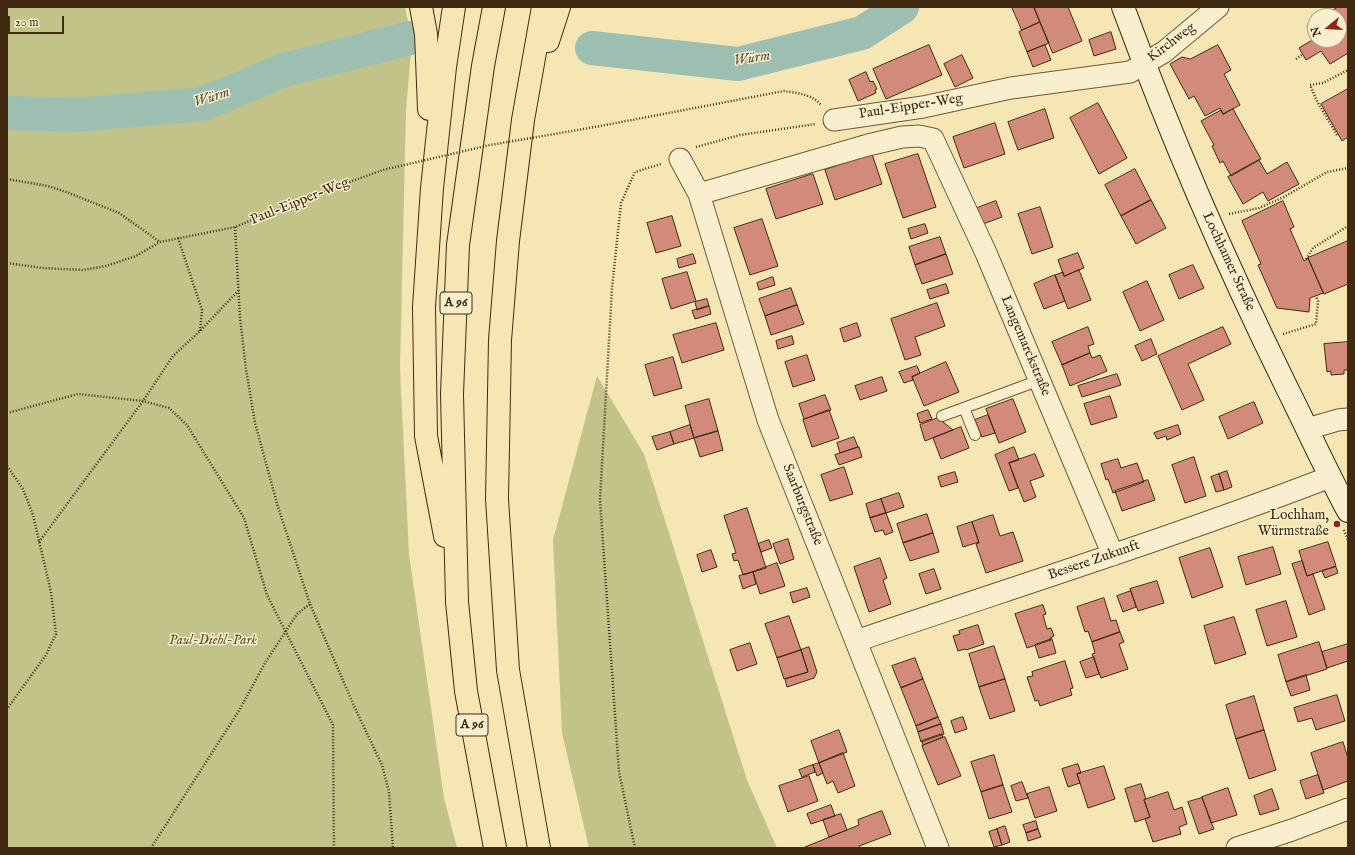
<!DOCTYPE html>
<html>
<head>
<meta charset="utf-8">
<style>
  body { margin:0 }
  #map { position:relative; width:1355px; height:855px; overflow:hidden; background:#f6e6b4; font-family:"IM FELL English",serif }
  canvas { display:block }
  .frame { position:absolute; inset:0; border:8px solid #402a12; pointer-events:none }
  .north { position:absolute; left:1307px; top:8px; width:40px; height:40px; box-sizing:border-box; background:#f9efce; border:1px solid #afa083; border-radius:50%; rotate:252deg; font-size:11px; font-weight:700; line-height:16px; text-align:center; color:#402a12 }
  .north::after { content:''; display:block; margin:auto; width:14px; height:18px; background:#8f2418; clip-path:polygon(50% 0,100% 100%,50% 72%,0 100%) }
  .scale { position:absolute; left:8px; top:16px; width:56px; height:18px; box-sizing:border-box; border:2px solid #402a12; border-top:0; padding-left:5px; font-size:12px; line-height:14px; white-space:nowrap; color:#402a12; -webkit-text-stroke:3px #f9efce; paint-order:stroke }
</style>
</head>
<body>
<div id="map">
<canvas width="1355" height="855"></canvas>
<div class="frame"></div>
<div class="north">N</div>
<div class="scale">20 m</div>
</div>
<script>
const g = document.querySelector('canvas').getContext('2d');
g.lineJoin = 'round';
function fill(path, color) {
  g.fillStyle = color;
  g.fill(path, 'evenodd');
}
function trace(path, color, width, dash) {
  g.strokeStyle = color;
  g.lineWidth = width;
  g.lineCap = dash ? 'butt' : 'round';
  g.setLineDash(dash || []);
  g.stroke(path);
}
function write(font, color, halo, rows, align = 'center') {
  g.font = font + ' "IM FELL English",serif';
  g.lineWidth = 3;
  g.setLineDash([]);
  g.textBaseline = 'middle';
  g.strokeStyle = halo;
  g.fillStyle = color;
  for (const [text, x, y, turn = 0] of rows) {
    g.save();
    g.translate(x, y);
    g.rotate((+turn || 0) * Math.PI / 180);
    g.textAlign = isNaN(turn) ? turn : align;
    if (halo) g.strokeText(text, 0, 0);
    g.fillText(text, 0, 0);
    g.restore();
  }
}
fill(new Path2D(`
  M7 7H405L412 40 406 111 400 369 409 554 444 798 457 848H7Z
  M597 376 644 454 747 780 777 848H589L562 733 553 540Z`), '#c2c389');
trace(new Path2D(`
  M592 48 738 64 862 33 902 7
  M7 113 76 115 203 104 284 70 410 38`), '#9dbfb1', 34);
const building = new Path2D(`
  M1012 7H1034L1040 22 1022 30Z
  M1034 7H1068L1082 41 1053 53Z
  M1338 7H1348V53L1330 64 1321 51 1306 60 1299 48 1314 39 1307 26 1315 21V40H1339V16H1323Z
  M1040 22 1049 43 1027 52 1019 32Z
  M1111 32 1116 49 1094 56 1089 40Z
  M929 45 942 75 886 99 873 69Z
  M1045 45 1051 60 1033 67 1027 52Z
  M1218 45 1231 70 1224 74 1240 105 1223 114 1220 108 1205 116 1194 96 1189 99 1170 64 1182 57 1190 59Z
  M962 55 973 78 955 87 944 64Z
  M866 72 870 82 873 81 877 89 875 90 876 93 858 101 849 80Z
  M1348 89V137L1342 141 1321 104Z
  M1098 103 1127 158 1099 174 1070 118Z
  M1045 109 1054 138 1018 150 1008 122Z
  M1233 109 1261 159 1231 176 1223 161 1220 163 1212 146 1214 145 1201 121 1221 110 1223 114Z
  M995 123 1005 154 964 168 953 137Z
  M872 154 882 184 835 200 825 170Z
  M918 154 936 207 903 218 885 164Z
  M1259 160 1267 174 1287 162 1299 184 1268 201 1263 192 1243 204 1228 177Z
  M1135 169 1151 200 1121 216 1105 185Z
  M813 174 823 204 776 219 766 189Z
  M1151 200 1166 228 1136 244 1121 216Z
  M996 201 1002 217 983 224 977 208Z
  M1283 201 1294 227 1290 229 1304 261 1308 258 1323 293 1310 298 1309 312 1277 308 1258 265 1261 264 1242 221Z
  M1040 207 1053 247 1032 254 1018 214Z
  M672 216 681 246 656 253 647 223Z
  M762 219 778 266 750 275 734 228Z
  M925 224 928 233 911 239 908 229Z
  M940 237 946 254 915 265 909 247Z
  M1348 241V284L1324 294 1308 258Z
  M1078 253 1084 268 1064 276 1058 260Z
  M693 254 696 263 679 268 677 259Z
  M946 254 953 274 922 284 915 265Z
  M1193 265 1204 288 1179 299 1169 275Z
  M1079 270 1091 300 1068 309 1055 275 1063 272 1064 276Z
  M687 272 696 301 671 309 662 279Z
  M1055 275 1065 301 1044 309 1034 284Z
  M773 277 775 285 759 290 757 283Z
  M1147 281 1164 320 1140 331 1123 292Z
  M946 284 949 293 930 299 927 290Z
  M791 288 797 305 765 316 759 299Z
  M707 299 709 306 697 310 695 302Z
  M937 303 945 326 915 337 921 355 905 360 891 319Z
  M797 305 804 324 771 335 765 316Z
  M709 306 711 314 695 319 692 311Z
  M716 323 724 350 682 363 673 335Z
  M857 323 861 336 844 342 840 329Z
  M1088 327 1094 344 1088 346 1090 353 1062 365 1052 342Z
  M1223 327 1231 344 1188 364 1204 400 1182 410 1158 356Z
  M792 336 794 344 778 349 776 341Z
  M1151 339 1157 354 1142 361 1135 346Z
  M1348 342V370H1344V374L1331 375V371L1327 372 1324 344Z
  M1090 353 1092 358 1100 355 1107 371 1070 386 1062 365Z
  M807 355 815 380 793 387 785 362Z
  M673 357 682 388 654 396 645 365Z
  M946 362 959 392 924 406 912 377Z
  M917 366 920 373 912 377 913 380 904 383 899 372Z
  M1117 374 1121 385 1082 397 1078 386Z
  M882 377 887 391 860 400 855 386Z
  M825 395 831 410 804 419 799 404Z
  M1110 396 1117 417 1091 425 1084 404Z
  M709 399 718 431 694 438 685 406Z
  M1013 399 1026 432 999 443 986 409Z
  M1254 402 1263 423 1228 439 1219 417Z
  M829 410 839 438 812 447 803 420Z
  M928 410 932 419 920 423 917 414Z
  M988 415 995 433 982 437 975 420Z
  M938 418 953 430 925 441 920 425Z
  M690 425 694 438 674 444 670 432Z
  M1178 425 1181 434 1167 440 1166 436 1157 439 1154 433Z
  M961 427 969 448 941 459 933 438Z
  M718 431 723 450 700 457 694 438Z
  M670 432 674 444 657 450 652 437Z
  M854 437 858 447 840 453 837 443Z
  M859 447 862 457 839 465 835 455Z
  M1014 447 1019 460 1009 463 1018 488 1009 491 995 455Z
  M1035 454 1044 476 1030 481 1036 497 1024 502 1009 463Z
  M1194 457 1206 496 1185 503 1172 465Z
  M1118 459 1121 468 1137 463 1144 482 1113 493 1108 479 1106 480 1101 464Z
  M844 467 853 494 830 501 821 475Z
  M1227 471 1232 487 1224 490 1219 474Z
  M955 472 958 482 941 487 938 477Z
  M1219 474 1224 490 1216 492 1211 477Z
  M1148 480 1155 500 1122 511 1115 491Z
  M899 493 904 507 886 513 881 499Z
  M881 499 886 513 870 518 866 504Z
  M747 508 766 568 743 575 738 560 734 561 732 554 736 553 724 516Z
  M886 513 893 532 885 535 883 530 875 532 870 518Z
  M927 514 933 533 903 543 897 524Z
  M993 515 1000 536 1013 532 1023 561 986 573 976 544 979 543 972 522Z
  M972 522 979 542 963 547 957 527Z
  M933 533 939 552 910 561 903 543Z
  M788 539 794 559 780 564 773 544Z
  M769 540 772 548 761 552 758 544Z
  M1328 542 1336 566 1307 576 1299 551Z
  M1273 547 1281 574 1246 585 1238 557Z
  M1210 548 1223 587 1192 598 1179 558Z
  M711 550 717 567 702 572 697 555Z
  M880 558 887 578 883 580 891 604 869 612 854 567Z
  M1302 561 1307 576 1313 574 1325 609 1309 615 1292 564Z
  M777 563 785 586 760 594 753 572Z
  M1336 567 1338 573 1325 578 1322 571Z
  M934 569 941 589 926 594 919 574Z
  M753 572 756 584 743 589 739 576Z
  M1157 581 1164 603 1138 611 1130 589Z
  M807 588 810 597 793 603 790 593Z
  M1131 591 1136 607 1123 612 1117 596Z
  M1104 598 1111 621 1116 620 1120 632 1092 642 1088 631 1085 632 1077 607Z
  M1286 601 1297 637 1267 646 1256 610Z
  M1043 605 1046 614 1043 615 1047 629 1051 628 1054 636 1050 638 1051 640 1027 648 1015 614Z
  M789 616 801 650 777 658 765 624Z
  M1234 617 1246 654 1215 664 1204 626Z
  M978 625 984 644 966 650 965 649 958 651 953 636 960 634 959 631Z
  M1120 632 1124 642 1119 644 1128 669 1101 678 1092 654 1095 653 1092 642Z
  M1052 639 1056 653 1039 658 1035 645Z
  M1319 642 1327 669 1286 682 1278 655Z
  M750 643 757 664 737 671 730 650Z
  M1348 644V661L1327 668 1322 652Z
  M994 646 1005 679 979 687 969 654Z
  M809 647 817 672 814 678 787 687 785 679 808 672 801 650Z
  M801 650 808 672 784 679 777 658Z
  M1094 657 1099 674 1086 678 1080 662Z
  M915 658 923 679 901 688 892 666Z
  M1065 661 1073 688 1070 689 1072 695 1040 706 1038 700 1035 701 1027 677 1033 676 1032 672Z
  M1306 675 1310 690 1291 696 1286 682Z
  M923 679 938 717 916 726 901 688Z
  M1005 679 1015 711 990 719 979 687Z
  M1337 695 1345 721 1316 730 1312 718 1298 722 1294 708Z
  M1254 696 1264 730 1236 739 1226 705Z
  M938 717 941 724 918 732 916 726Z
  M963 717 967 729 955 733 951 721Z
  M941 724 944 734 921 742 918 732Z
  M839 730 847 752 819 763 811 741Z
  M1264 730 1276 770 1249 779 1236 739Z
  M942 734 943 737 923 745 922 741Z
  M945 737 961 776 938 785 922 746Z
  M1343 742 1348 758V781L1323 790 1311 753Z
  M843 753 855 786 838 793 833 781 827 784 819 763Z
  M994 755 1003 785 981 792 971 762Z
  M819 763 823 773 817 776 813 765Z
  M1078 764 1081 773 1077 774 1080 783 1068 787 1062 769Z
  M813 765 815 772 802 777 799 770Z
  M1104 766 1115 799 1088 808 1077 774Z
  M1318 775 1324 793 1306 799 1300 781Z
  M809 776 818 801 788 812 779 786Z
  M1022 782 1028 798 1016 801 1011 786Z
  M1141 784 1146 799 1144 800 1150 817 1135 822 1125 789Z
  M1003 785 1012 812 989 819 981 792Z
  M1049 787 1057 811 1035 818 1027 794Z
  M1228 788 1237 815 1211 823 1202 797Z
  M1272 789 1279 809 1260 815 1254 796Z
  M1168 792 1174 810 1182 807 1187 824 1179 827 1181 834 1153 842 1145 819 1150 817 1144 800Z
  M1202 798 1214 829 1199 834 1188 802Z
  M831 805 835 816 811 824 807 814Z
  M882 811 891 834 859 846 860 848H805V847L859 825 858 820Z
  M841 814 847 830 829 837 823 820Z
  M1036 821 1038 829 1026 833 1023 825Z
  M1005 826 1010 842 1002 845 997 829Z
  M997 829 1002 845 994 847 989 832Z
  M1038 829 1041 837 1028 841 1026 833Z`);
fill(building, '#d28a7a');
trace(building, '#402a12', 1);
const lane = new Path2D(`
  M964 408 975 435
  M942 416 1040 380`);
const street = new Path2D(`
  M834 120 923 107 1011 88 1130 72 1164 52 1218 7
  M680 159 699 194 768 420 938 848
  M699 194 868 145 902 137 919 136 933 139 986 253 1113 555
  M1307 429 1338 420 1348 419
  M856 641C1014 587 1174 537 1330 477
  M1237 848 1292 830 1348 809`);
const secondary = new Path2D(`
  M1123 7C1171 137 1225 262 1286 386 1307 428 1326 470 1348 511`);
const highway = new Path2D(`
  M421 7 426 34 429 109
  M494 7 483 66 458 245 452 394 457 602 466 691 495 848
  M548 41 559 7
  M445 536 426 436 424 307 432 188 445 67 454 7
  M539 848 508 670 497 499 500 340 508 241 523 120 543 7`);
trace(lane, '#6e593a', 12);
trace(street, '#6e593a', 23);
trace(secondary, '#402a12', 24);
trace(highway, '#402a12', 24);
trace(new Path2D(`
  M1296 59 1303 54
  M595 127 784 91C797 93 812 94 821 105
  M1337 135 1318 103 1310 85 1323 83 1348 70
  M696 147 740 135 816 124
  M7 179 48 186 69 193 119 213 160 242
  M1229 214 1259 208 1284 197 1327 172 1348 168
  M235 227 240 318 246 369 255 423 278 507 310 604 354 706 382 765 389 792 393 848
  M178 238 202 310 200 331
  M1306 259 1313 248 1348 226
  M7 263 42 268 83 270 106 266 136 256 160 242 235 227 307 197
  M1283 334 1316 324 1318 301 1316 296
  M7 413 78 394 143 401 169 408 187 425 244 518 267 595 333 725 334 848
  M7 466 23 489 33 515 51 592 56 634 46 655 7 709
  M1344 530 1348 540
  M39 542 143 401 173 356 200 331 239 290
  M151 848 240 709 265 663 297 614 310 604
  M635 848 619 772 600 500 612 288 621 203 635 172 661 164`), '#402a12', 2.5, [1, 2]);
trace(lane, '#f9efce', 10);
trace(street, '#f9efce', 21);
trace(secondary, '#f9efce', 22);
trace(highway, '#f6e6b4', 22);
trace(new Path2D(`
  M307 197 383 170 490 145 595 127`), '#402a12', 2.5, [1, 2]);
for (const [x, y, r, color] of [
  [1337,524,4,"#8f2418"]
]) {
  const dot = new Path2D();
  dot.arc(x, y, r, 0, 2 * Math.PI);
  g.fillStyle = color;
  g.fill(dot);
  trace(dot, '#f9efce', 1.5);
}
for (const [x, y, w] of [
  [456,303,32],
  [472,725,32]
]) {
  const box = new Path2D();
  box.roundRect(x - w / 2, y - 11, w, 22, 3);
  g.fillStyle = '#f9efce';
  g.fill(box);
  trace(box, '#402a12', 1);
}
write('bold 13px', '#402a12', null, [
  ["A 96",456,303],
  ["A 96",472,725]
]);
write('14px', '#402a12', '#f9efce', [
  ["Kirchweg",1172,43,-37],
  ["Paul-Eipper-Weg",911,107,-9],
  ["Paul-Eipper-Weg",300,202,-22],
  ["Lochhamer Straße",1228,262,65],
  ["Langemarckstraße",1025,346,67],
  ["Saarburgstraße",802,505,68],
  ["Bessere Zukunft",1094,561,-19]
]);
write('14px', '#402a12', '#f9efce', [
  ["Lochham,",1329,516],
  ["Würmstraße",1329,532]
], 'right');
write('italic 14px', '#605030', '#f9efce', [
  ["Paul-Diehl-Park",213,641]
]);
write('italic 15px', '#574f3a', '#f9efce', [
  ["Würm",752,59,-9],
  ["Würm",212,98,-18]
]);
</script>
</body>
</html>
